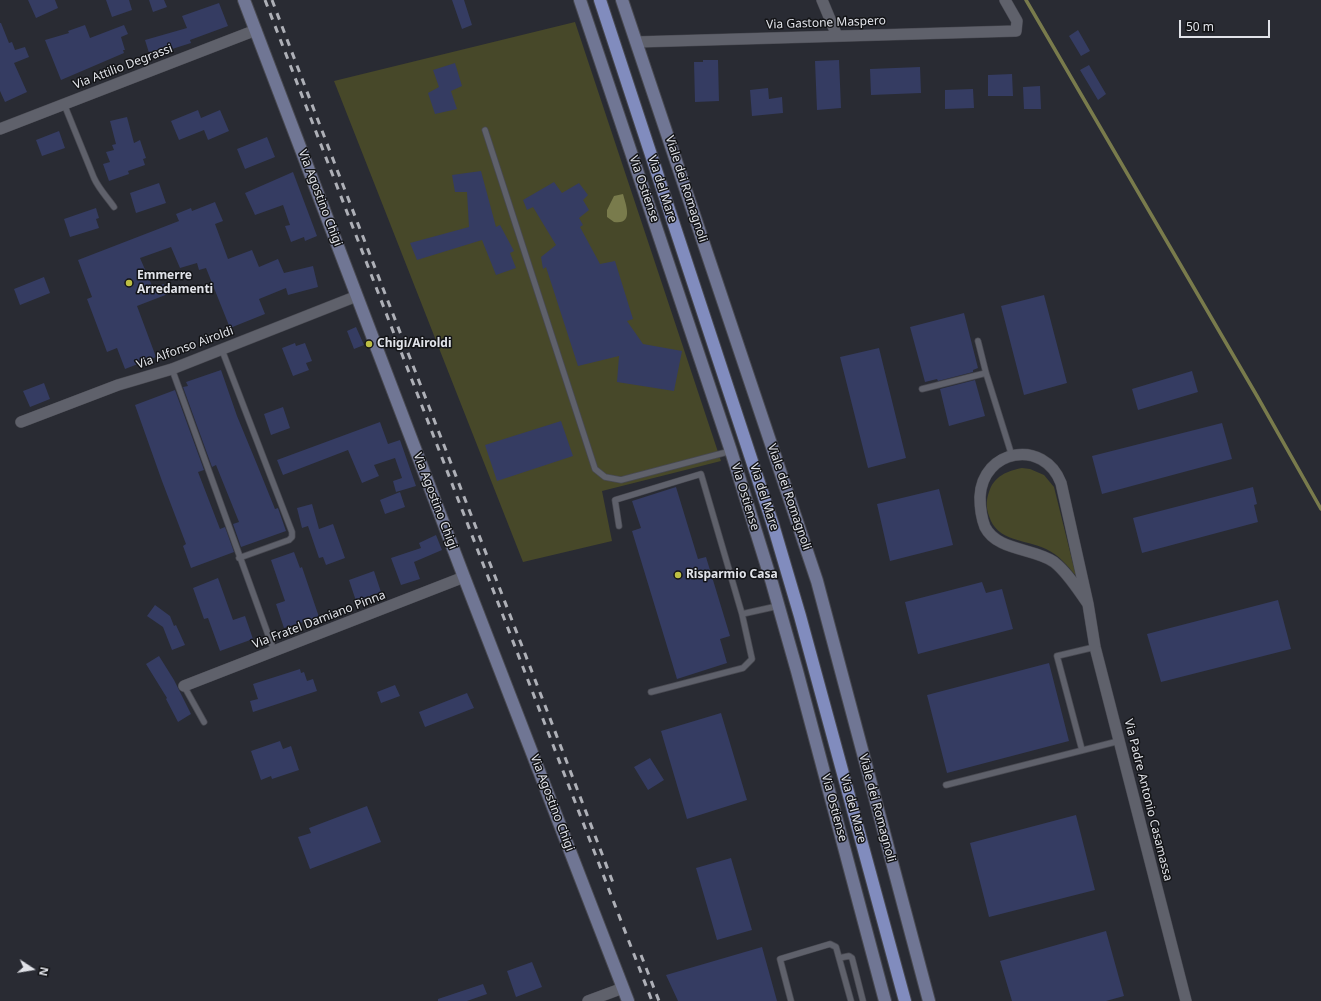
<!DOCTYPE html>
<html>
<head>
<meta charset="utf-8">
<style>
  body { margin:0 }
  #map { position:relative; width:1321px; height:1001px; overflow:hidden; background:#292b33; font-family:"Noto Sans",sans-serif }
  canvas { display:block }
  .north { position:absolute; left:12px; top:949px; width:40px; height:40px; -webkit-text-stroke:3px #131417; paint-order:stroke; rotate:102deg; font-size:11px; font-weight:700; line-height:16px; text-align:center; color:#e1e3e9 }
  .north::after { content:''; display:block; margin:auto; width:14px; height:18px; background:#e1e3e9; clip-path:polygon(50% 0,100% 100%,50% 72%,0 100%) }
  .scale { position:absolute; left:1179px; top:20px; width:91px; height:18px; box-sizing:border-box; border:2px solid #e1e3e9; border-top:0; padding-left:5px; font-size:12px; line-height:14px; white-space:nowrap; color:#e1e3e9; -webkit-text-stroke:3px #131417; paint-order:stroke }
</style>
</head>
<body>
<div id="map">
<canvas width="1321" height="1001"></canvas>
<div class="north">N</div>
<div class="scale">50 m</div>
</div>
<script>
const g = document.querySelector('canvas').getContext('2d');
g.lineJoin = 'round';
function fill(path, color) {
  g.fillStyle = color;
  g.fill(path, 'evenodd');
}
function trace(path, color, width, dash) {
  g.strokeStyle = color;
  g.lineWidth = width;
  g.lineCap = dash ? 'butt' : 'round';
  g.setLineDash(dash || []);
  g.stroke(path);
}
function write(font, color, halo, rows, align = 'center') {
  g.font = font + ' "Noto Sans",sans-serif';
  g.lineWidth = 3;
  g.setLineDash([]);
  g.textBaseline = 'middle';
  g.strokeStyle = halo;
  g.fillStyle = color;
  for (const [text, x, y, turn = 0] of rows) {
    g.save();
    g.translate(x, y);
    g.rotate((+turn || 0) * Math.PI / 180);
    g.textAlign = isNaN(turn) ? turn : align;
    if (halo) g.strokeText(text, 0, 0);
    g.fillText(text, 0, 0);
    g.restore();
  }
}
fill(new Path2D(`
  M575 22 721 461 602 491 612 541 523 562 334 81Z
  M1022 468 1030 469 1044 475 1054 487 1076 576C1067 565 1059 555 1046 549 1025 539 997 542 989 516 986 508 986 500 989 492 994 476 1007 471 1022 468Z`), '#474829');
fill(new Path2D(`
  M623 194C626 205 634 225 614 222L607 217V210L614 196Z`), '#797b4c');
trace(new Path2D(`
  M1026 0 1257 396 1321 509`), '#797b4c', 3.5);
fill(new Path2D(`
  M28 0H55L58 8 36 18Z
  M106 0H129L132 10 112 17Z
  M149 0H164L167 7 153 12Z
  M452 0H464L472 25 462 29Z
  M219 3 228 26 190 40 191 43 150 56 145 40 187 28 182 16Z
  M0 23H1L9 43 12 42 15 50 25 47 29 57 14 63 27 92 5 102 0 91Z
  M85 25 90 38 124 25 128 34 121 37 125 50H123L124 53 61 80 45 40 69 33 68 31Z
  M1078 30 1090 51 1081 56 1069 36Z
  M703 60H718L719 101 695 102 694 62H703Z
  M839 60 841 108 817 110 815 61Z
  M455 63 462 86 451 91 457 109 435 114 428 93 439 87 433 70Z
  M1089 65 1106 94 1098 100 1080 70Z
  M920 67 921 93 871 95 870 69Z
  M1012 74 1013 96H988V75Z
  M1040 86 1041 109H1024L1023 87Z
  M768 88 769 99 782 97 783 113 752 116 750 90Z
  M973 89 974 108 945 109V90Z
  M198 110 201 118 220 110 229 131 208 140 204 130 179 140 171 121Z
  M127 117 134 143 140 140 146 158 143 159 145 165 128 171 129 174 109 181 103 164 110 162 106 152 114 150 112 145 116 144 110 121Z
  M59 131 65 148 42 156 36 140Z
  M267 137 275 157 245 169 237 149Z
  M481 171 496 227 500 225 514 251 510 253 516 268 496 275 482 240 417 260 410 243 469 227 467 192H455L452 175Z
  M293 172 317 236 305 241 304 237 291 242 285 226 290 225 283 205 255 215 245 193Z
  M554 182 562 193 579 183 588 195 583 200 589 210 579 218 583 225 580 227 600 264 615 261 633 319 627 321 643 344 682 351 674 391 617 382 619 356 578 366 546 267 543 269 541 257 556 245 533 207 527 210 523 200Z
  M159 183 166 203 136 213 130 193Z
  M215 202 223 221 215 224 228 259 252 250 259 267 278 259 284 273 313 266 318 287 288 295 286 288 259 299 265 314 230 328 206 268 199 270 197 263 180 268 171 247 140 258 153 288 164 284 168 294 137 306 156 357 125 369 117 348 107 352 87 299 92 297 78 260 179 221 176 214 191 208 192 211Z
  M96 208 99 218 96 219 99 228 70 237 64 219Z
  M44 277 50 293 20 305 14 289Z
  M1044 295 1067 383 1024 395 1001 306Z
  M964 313 978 368 973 370V372L938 381 937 379 925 382 910 327Z
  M356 327 364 345 354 349 347 331Z
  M295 343 296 346 305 343 312 361 306 363 309 370 293 376 282 348Z
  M879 348 906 458 868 468 840 357Z
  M221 370 237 416 256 462 275 509 278 508 286 531 241 547 233 524 239 522 216 465 212 467 183 387 188 386 186 382Z
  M1192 371 1198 392 1138 410 1132 389Z
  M975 380 985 416 949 426 940 389Z
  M44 383 50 399 30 407 23 391Z
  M175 390 204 470 198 472 220 529 225 527 234 552 191 568 183 546 186 544 162 481 135 405Z
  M283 407 290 428 271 435 264 414Z
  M561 421 573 456 497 481 485 445Z
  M380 422 388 444 400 440 416 486 396 492 393 481 402 478 395 458 374 465 379 476 362 483 348 450 283 475 277 460Z
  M1222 423 1232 459 1102 494 1092 456Z
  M676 487 698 559 706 557 730 636 720 639 727 663 677 679 632 531 641 528 632 501Z
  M1253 487 1257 504 1254 505 1258 522 1142 553 1133 518Z
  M939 489 953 545 890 561 877 504Z
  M400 492 405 507 385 514 380 500Z
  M312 504 319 529 333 524 345 558 326 565 323 557 319 558 308 526 302 528 297 508Z
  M436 535 442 550 414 562 420 579 401 585 391 558 421 548 419 543Z
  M294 552 300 568 302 567 319 617 284 628 276 604 285 601 271 560Z
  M374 571 381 592 356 601 349 580Z
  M218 578 233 620 245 616 253 639 220 651 208 618 204 619 193 588Z
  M982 582 986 593 1002 589 1013 629 918 654 905 602Z
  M1278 600 1291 649 1161 682 1147 634Z
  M155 605 170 616 174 626 176 625 185 645 172 650 163 627 147 616Z
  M159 656 174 680 191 714 178 722 166 699 167 698 146 664Z
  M1049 663 1069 741 947 773 927 695Z
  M300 669 301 673 304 672 307 681 313 679 317 691 253 712 250 701 258 699 253 684Z
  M395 685 400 696 381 703 377 692Z
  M467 693 474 708 425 727 419 712Z
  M721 713 747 800 687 819 661 731Z
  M280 741 283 749 291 746 299 770 272 779 271 776 261 780 251 751Z
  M650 758 664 780 648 790 634 767Z
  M367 806 381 842 310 869 298 837 311 833 309 828Z
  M1076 815 1095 890 989 917 970 843Z
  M731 858 752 930 717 940 696 868Z
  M1106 931 1124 996 1106 1001H1012L1000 961Z
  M762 947 777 1001H678L666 975Z
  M532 962 542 987 516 997 507 971Z
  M483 984 487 994 467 1001H438V999Z`), '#353c62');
const lane = new Path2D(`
  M64 104 94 178C99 189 107 197 114 207
  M485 130 595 469 605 477 621 480 731 451
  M978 341 986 373 1012 456
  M222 350 292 532V537L289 540 239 558
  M172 369 274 651
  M922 389 986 373
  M619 526 615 500 701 474 742 614 778 606
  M184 686 204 722
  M651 692 743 668 752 659 742 614
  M1082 750 1057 656 1095 647
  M946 785 1119 741
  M839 958 849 956 852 958 863 1001
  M791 1001 780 959 830 944 836 947 851 1001`);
const street = new Path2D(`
  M822 0 837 36
  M636 42 1016 31 1017 21 1005 0
  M0 129 256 30
  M21 422 118 385 172 369 357 296
  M1088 604C1078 590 1068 573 1054 562 1034 548 997 551 985 527 981 517 980 507 980 497 982 449 1044 438 1061 483L1088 604 1095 647 1186 1001
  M184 686 464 577
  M588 1001 623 988`);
const secondary = new Path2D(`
  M244 0 464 577 628 1001
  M580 0 731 451 772 583 797 671 885 1001
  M622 0 817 581 929 1001`);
const primary = new Path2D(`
  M600 0 774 528 800 616 905 1001`);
trace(lane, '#484951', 7);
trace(street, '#484951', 12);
trace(secondary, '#484951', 14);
trace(primary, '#484951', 14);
trace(lane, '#5f616b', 5.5);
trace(street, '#5f616b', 11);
trace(secondary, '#707694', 12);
trace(primary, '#818cbe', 12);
trace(new Path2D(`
  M265 0 652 1001
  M272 0C385 297 502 591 615 888
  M641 955 659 1001`), '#aeb0b7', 3, [7, 7]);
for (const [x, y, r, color] of [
  [129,283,4,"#bdbf43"],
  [369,344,4,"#bdbf43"],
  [678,575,4,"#bdbf43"]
]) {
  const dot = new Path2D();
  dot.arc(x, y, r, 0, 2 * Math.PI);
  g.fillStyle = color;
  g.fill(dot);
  trace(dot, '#131417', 1.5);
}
write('12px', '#e1e3e9', '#131417', [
  ["Via Gastone Maspero",826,23,-2],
  ["Via Attilio Degrassi",123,67,-21],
  ["Via Ostiense",644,189,71],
  ["Via del Mare",662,189,72],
  ["Viale dei Romagnoli",686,189,72],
  ["Via Agostino Chigi",320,198,69],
  ["Via Alfonso Airoldi",185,348,-20],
  ["Via Ostiense",745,497,73],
  ["Via del Mare",764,497,72],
  ["Viale dei Romagnoli",789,497,71],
  ["Via Agostino Chigi",435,501,69],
  ["Via Fratel Damiano Pinna",319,620,-21],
  ["Via Padre Antonio Casamassa",1148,800,76],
  ["Via Agostino Chigi",552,803,69],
  ["Via Ostiense",834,808,75],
  ["Viale dei Romagnoli",877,808,75],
  ["Via del Mare",853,809,75]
]);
write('bold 12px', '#e1e3e9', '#131417', [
  ["Emmerre",137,276],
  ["Arredamenti",137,290],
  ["Chigi/Airoldi",377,344],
  ["Risparmio Casa",686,575]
], 'left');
</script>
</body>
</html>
